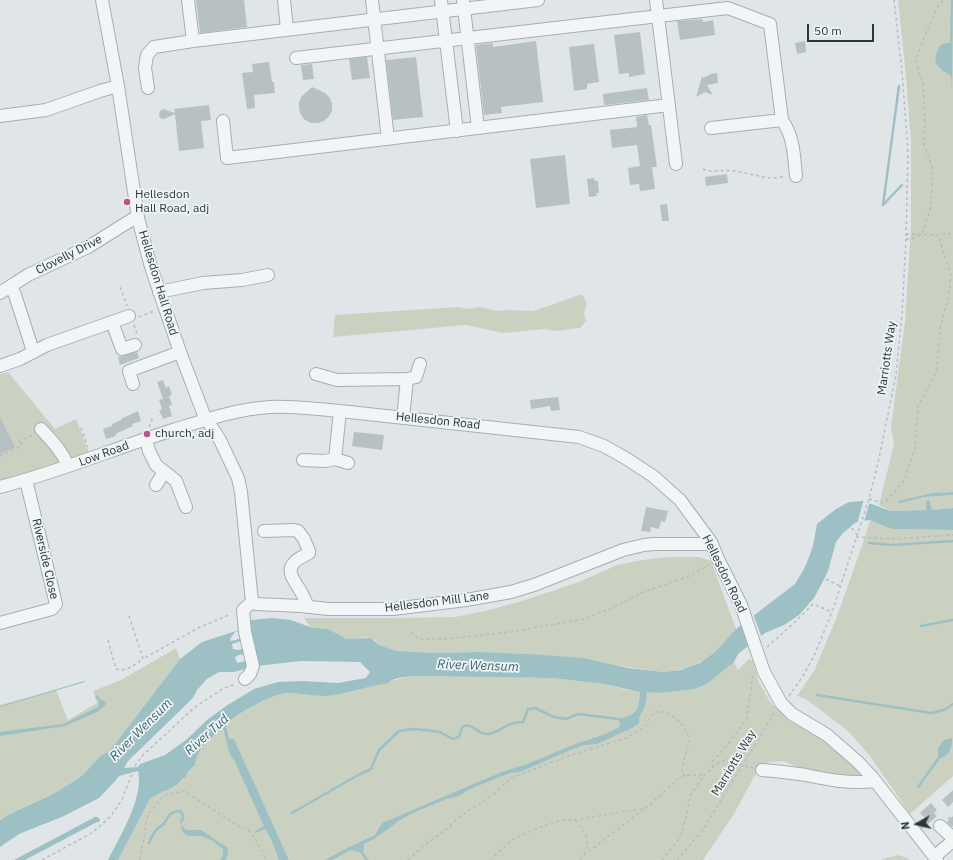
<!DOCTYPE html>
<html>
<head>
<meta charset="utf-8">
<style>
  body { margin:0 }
  #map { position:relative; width:953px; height:860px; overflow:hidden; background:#e0e6e8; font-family:"IBM Plex Sans",sans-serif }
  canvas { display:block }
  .north { position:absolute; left:897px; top:804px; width:40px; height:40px; -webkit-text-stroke:3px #eff4f5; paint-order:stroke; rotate:262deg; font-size:11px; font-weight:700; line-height:16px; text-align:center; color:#2a383e }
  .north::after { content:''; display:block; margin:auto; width:14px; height:18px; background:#2a383e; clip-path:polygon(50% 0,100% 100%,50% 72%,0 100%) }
  .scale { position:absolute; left:807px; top:24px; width:67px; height:18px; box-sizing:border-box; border:2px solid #2a383e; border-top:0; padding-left:5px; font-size:12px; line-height:14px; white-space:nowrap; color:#2a383e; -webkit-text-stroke:3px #eff4f5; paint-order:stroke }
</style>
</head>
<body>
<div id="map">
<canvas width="953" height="860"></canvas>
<div class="north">N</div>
<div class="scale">50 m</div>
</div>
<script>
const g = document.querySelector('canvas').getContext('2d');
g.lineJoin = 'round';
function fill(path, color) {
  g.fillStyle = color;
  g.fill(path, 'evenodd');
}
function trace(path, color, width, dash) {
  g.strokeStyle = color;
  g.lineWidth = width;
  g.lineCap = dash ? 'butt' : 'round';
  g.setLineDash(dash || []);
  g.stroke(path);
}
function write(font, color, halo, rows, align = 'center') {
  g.font = font + ' "IBM Plex Sans",sans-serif';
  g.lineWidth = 3.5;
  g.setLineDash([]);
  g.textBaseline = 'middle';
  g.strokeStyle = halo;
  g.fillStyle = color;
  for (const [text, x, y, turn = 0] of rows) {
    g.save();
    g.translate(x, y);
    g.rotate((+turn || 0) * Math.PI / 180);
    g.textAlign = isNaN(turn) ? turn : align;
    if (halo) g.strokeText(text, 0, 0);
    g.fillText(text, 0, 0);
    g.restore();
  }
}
fill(new Path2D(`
  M898 0H953V492C931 493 920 494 900 503L925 497 953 495V508L931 510 891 511 879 505 894 444 891 428 905 321 911 228V143L906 76Z
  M582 294 587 304 584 313 586 321 580 328 554 331 545 329 503 333 466 325 333 337 335 315 457 307 469 309 480 307 498 311 506 310 534 311Z
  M8 372 55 429 76 419 89 452 43 469 0 481V374Z
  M870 520 891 529 953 530V776L910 814 870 756 848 731 806 699 797 696 814 671 836 619 864 540Z
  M669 557H699L711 561 736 629C712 656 702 668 664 672L530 654 480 652 436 653 397 651 379 645 375 640 365 637 358 639H347L328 629 310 627 304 618H396L455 617 485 611 522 601 579 582 617 565 643 560Z
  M176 648 180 659 115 744 109 751 100 756 83 775 53 794 8 815 0 820V705L56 690 68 720 97 703 93 691 121 680Z
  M749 659 753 661 759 682 770 702 788 720 832 744 864 775 854 778 806 771 783 761 770 762 760 766 734 814 703 860H118L150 799 179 783 195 765 197 755 208 741 223 728 224 733 227 735 226 725C237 714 273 693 288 693 303 693 319 698 334 695 362 691 387 680 415 676L552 678 604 684 627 690 663 693 695 689 708 683 734 662 738 670Z
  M899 855 911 860H880L882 859Z`), '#cbd1c1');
fill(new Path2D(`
  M951 0H953L952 89 951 76C947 73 941 70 938 66 933 61 936 50 941 45 944 43 947 43 950 43Z
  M953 492V495L925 497 900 503 898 501 932 493Z
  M929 500 932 510 953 508V530L891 529 870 520 862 521 855 523 843 533 836 542 828 571 822 583 814 598 799 615 784 625 765 633 743 650 738 654 734 662 708 683 695 689 663 693 647 692 645 706 639 718V723L632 728 597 744 584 745 573 749 520 772 510 773 492 780 468 790 459 796 446 799 415 812 400 820 374 839 364 844V848L362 853 351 850 332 860H325L345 849 375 835 382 823 502 772 527 764 578 743 603 735 619 727 620 724 619 719C637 715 639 710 640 692L604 684 552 678 415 676C406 677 394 677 388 683 370 686 353 692 334 695 319 698 303 693 288 693 273 693 236 714 226 725L229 739H234L289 860H279L272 841 265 829 255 833V831L264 826 235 762 229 752 223 728C211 738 197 749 195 765L188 772 185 778H183L179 783 168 790 164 791 150 799 118 860H108C120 836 144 798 138 771L119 776 116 780 99 798 64 816 19 834 0 847V820L8 815 53 794 74 781 83 775 100 756 109 751 115 744 180 659 202 642 242 629 245 622 252 620 271 618 291 620 310 627 328 629 347 639 371 638 379 645 397 651 436 653 480 652 530 654 583 658 628 668 664 672 681 670 700 663 715 652 736 629 795 584 804 569 809 557 813 546 817 524 836 509 849 502 863 501 891 511 926 510V501ZM245 629 247 637 231 641 230 639 235 632ZM248 639 250 647 238 650 233 649 232 644ZM251 652 253 659 237 663 235 657 239 655ZM301 661 360 662 370 672 366 678 338 683 302 681 278 682 254 689 226 706 207 720 186 740 165 755 140 764 138 767 124 768 128 761 193 698 197 690 207 679 219 672H234L256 666Z
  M84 681 85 682 0 707V706Z
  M98 695 99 698 106 702 105 706 97 712 65 726 0 736V732L63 724 98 707 99 701 95 697Z
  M952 738C953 748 948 757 938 759V748L944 740Z
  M95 817H98L100 820 99 822H97L25 860H14Z
  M181 822 182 826 186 830H201L220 843 227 847C229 851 228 856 225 860H220L223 855V849C218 846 213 840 207 838 196 832 181 844 181 822Z`), '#9dc0c5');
fill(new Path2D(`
  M864 499 870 501 864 522 857 524Z
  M753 614 762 638 759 640 750 616Z`), '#e0e6e8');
trace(new Path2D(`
  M899 86 883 205 902 185
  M869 543 893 545 953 541
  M921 626 953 620
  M817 695 931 713 944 710 953 704
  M918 787 938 759
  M292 813 358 775 371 769 379 750 399 731 413 729 425 730 440 732 453 739 459 737 462 727C473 721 477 735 488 734 500 733 505 722 523 722L528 709 535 708 554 717 566 719 578 714 619 719
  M149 843C151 838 154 832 158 828 160 826 164 825 165 822 169 816 171 811 180 811 184 815 184 817 181 822
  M362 853 367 860`), '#9dc0c5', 2.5);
fill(new Path2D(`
  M196 0H244L247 27 200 33Z
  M702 19 703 22 713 20 715 35 680 40 677 21Z
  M640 32 645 74 629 77V73L619 74 614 35Z
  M536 41 543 102 501 107 502 113 484 115 476 45 493 43V47Z
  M805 41 806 52 797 54 795 43Z
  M594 44 599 82 587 84V89L574 91 569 47Z
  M367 57 370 78 352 80 349 59Z
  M416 57 423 117 393 120 386 60Z
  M269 62 272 82H274L275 93 254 95 255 108 247 109 242 73 253 72 252 64Z
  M312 64 314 79 303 80 301 65Z
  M717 73 718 83 707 85 713 95 705 92 696 97 702 76 703 78 711 74Z
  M312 87 325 93 330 98 332 104V111L329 116 324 121 318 123H311L305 120 301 115 299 109V102L302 96Z
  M647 88 649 100 604 105 603 94Z
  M209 105 211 120 201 121 204 148 179 151 175 114 164 119 160 118 159 115 160 111 163 109 175 113 174 109Z
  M647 115 649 125H651L657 167H652L655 189 640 191 639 184 630 185 628 168 640 166 637 145 612 148 610 130 637 127 636 117Z
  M565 155 570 204 536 208 530 159Z
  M727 174 728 183 706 186 705 177Z
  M594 178 595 181H598L599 193H596L597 196 589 197 587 179Z
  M667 204 669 221H662L660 205Z
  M137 352 139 358 120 365 118 357Z
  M163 380 166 388 169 386 172 395 169 396 172 405 169 406 172 416 163 419 159 410 162 409 159 400 163 399 157 382Z
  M558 397 560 410 551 411 550 406 531 409 530 400Z
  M138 411 141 421 132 424 133 426 115 434 116 436 106 439 103 429 112 426V424L121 420V419Z
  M0 417 15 447 0 454Z
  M354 432 384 435 382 450 352 446Z
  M646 507 668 511 665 522 661 521 659 529 651 527 650 532 641 531Z
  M953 790V802L948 807 942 800Z
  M931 803 937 810 934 813 937 816 922 829 918 824 925 818 920 813Z
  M953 816V826L952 827 947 822Z`), '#b7c1c4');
const minor = new Path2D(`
  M102 0 118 86 138 218 151 267 180 352 204 415 220 440 228 457 238 478 241 492 252 602 256 604 301 606 328 609H393L466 600 511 592 534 585 623 550 644 545 654 544H705L711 542
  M188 0 193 41 538 0
  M284 0 287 29
  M372 0 388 139
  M441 0 457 131
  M463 0 478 128
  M656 0 676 164
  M296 58 728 8 770 24 782 120 711 128
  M148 88 145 68 147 55 154 47 193 41
  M0 116 46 110 100 91 118 86
  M782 120C794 137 794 156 796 176
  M223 121 227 158 669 105
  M11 286 15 295 33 351
  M159 292 203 283 242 280 268 275
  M0 293 28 275 88 247 133 219 138 218
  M112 322 122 349 135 345
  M0 366 20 359 47 345 129 316
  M316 374 337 380 407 379 416 377 420 364
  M133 384 129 371 180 352
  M340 411 335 459 348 463
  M403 418 407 379
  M41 429C52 441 62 451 68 466
  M146 439 149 451 156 465 176 481 186 507
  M303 460 325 461 335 459
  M156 485 164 472
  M0 487C59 472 115 448 173 430 205 420 237 409 270 407 293 406 317 409 340 411L579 437 604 446 627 459 653 476 680 500 711 542 718 559 741 605 764 672 781 703 792 714 827 735 858 762 872 777 937 860
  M264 531 294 530 298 531 304 539 309 551V553C303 557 297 558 293 564 286 573 297 584 301 592 304 597 306 602 308 607
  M0 623 52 609 56 604 26 480
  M245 679 250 674 253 666 245 632 243 610 252 602
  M762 770C777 771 792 773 806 775 829 780 851 784 875 781
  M940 826 953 838
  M935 856 953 841`);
trace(minor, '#a6aeb2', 14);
trace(new Path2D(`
  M703 169 707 171C717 171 726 170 736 171 753 174 769 181 786 176
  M906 234 938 235 953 233
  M906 239H911L922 234 931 207 932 180V166L924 145 925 121 923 83 916 63 918 53 924 38 936 9 943 0
  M120 287 127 306
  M139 317 154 311
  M134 325 137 334
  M149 427 153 417
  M81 428 88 447
  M18 442 32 435
  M0 456 21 446 22 440
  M869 499 883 503 894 493 905 479 915 448 918 406 936 373 941 324 948 299 951 275 938 235
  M852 528 854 532 857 534
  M856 537 895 539 953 535
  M826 579 840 586
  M129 616 143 659 198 628 229 615
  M411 632 419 639H445L510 632 584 619 610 609 641 593 690 576 709 565
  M108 640 116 669C127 672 134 665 143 659
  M767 647 794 623 813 604 832 612
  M789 696 803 676 814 656 832 612 869 499 878 463 896 375 902 314 906 239 908 152 902 71 894 0
  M712 768C724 759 723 759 736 764 741 766 748 766 753 768
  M948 819 953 816
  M575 820C586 836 591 836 584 855
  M42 860 90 834 100 826 110 817 122 800 135 766 142 756 195 707 224 688 236 684
  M140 860 148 814 164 795 184 791 240 827 248 828 260 847 266 860
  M408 860 422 847 447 829 459 817 494 794 511 778 571 755 626 738 643 728 654 712C669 708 690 727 689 743 688 747 686 751 685 755 684 760 683 765 682 770L683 774 686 775
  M490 860 513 839 543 826 562 820H575L646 808 679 778 686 775H704
  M580 860 584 855 644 809
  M662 860 679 839 686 819 690 796 704 775 712 769 713 761 729 743 747 718 753 672
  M677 860 702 831 775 712`), '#b6bcbf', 1.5, [3, 3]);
trace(minor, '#f2f5f6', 12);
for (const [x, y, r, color] of [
  [127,202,4,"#c44e8c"],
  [147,434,4,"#c44e8c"]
]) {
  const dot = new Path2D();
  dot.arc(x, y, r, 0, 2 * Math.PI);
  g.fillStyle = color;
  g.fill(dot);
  trace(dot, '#eff4f5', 1.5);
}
write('12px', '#2a383e', '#eff4f5', [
  ["Hellesdon",135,195],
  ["Hall Road, adj",135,209],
  ["church, adj",155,434]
], 'left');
write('12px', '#2a383e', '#eff4f5', [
  ["Clovelly Drive",69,255,-27],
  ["Hellesdon Hall Road",158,283,73],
  ["Marriotts Way",887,358,-82],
  ["Hellesdon Road",438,421,6],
  ["Low Road",104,454,-20],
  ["Riverside Close",45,559,77],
  ["Hellesdon Road",724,574,64],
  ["Hellesdon Mill Lane",437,602,-7],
  ["Marriotts Way",734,763,-59]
]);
write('italic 13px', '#37656e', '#eff4f5', [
  ["River Wensum",478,666,2],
  ["River Wensum",141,730,-45],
  ["River Tud",207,735,-42]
]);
</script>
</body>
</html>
